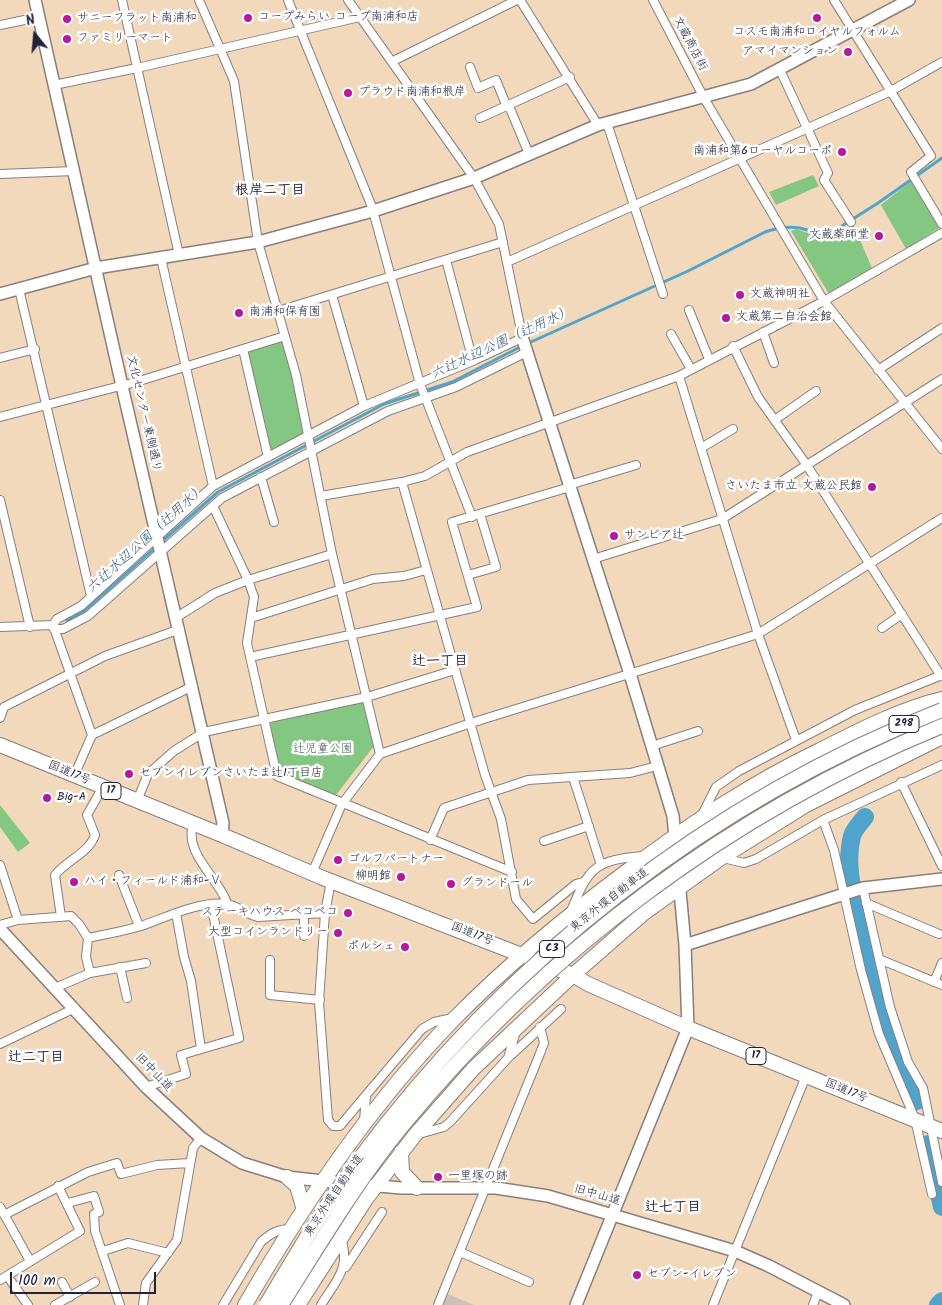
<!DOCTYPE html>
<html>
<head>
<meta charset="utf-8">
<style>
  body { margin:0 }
  #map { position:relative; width:942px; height:1305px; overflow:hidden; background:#f3d9bb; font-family:Kalam,sans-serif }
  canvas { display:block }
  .north { position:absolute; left:10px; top:10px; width:50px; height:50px; -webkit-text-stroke:4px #fff; paint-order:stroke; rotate:343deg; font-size:14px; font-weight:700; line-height:20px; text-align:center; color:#22223b }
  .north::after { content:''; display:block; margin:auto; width:18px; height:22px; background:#22223b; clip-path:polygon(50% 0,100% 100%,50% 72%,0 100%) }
  .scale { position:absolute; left:10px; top:1272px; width:146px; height:22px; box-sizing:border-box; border:2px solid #22223b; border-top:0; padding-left:6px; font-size:15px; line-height:18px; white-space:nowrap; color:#22223b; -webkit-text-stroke:4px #fff; paint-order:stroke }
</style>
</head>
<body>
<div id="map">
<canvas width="942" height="1305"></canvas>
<div class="north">N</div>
<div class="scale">100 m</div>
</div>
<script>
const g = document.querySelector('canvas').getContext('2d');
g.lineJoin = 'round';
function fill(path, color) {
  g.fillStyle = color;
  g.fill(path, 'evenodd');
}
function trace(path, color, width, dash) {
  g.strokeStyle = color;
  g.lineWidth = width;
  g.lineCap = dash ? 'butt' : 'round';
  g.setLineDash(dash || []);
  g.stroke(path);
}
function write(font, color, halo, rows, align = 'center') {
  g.font = font + ' Kalam,"Klee One",sans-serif';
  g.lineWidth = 5;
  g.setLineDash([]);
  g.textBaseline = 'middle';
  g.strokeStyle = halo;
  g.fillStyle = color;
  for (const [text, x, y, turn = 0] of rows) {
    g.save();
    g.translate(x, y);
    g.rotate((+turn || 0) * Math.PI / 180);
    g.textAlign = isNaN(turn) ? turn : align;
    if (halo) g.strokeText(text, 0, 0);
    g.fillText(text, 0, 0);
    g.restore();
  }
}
fill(new Path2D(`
  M443 1292 474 1305H438Z`), '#cec1ba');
fill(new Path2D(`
  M813 175 819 186 776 205 769 192Z
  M915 178 941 227 906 249 881 205Z
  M853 224 872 268 829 294 791 231 796 229 825 239Z
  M279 341 284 344 293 378 303 434 271 451 247 355 250 351Z
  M361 701 364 704 374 746 336 795 282 774 269 727 271 723Z
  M0 805 30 843 18 852 0 827Z`), '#83c782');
trace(new Path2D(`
  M160 543 218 492 384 404 452 382 522 346 688 271 765 232C790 223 803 228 826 236L878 203 942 158
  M67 620 83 612 156 547`), '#50a4cc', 3);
trace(new Path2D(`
  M865 817C861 822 854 829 852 836 844 867 855 899 862 930 876 989 894 1045 917 1101
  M928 1144 942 1207
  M938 1305 942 1301`), '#50a4cc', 18);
const street = new Path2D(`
  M122 0 179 255
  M199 0 234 81 258 242 296 375 332 554 380 754
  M288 0 372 207 420 384 472 517
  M348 0 474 178 499 224 523 340
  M520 0 598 125
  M653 0 704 98 824 301 942 449
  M834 0 931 156 911 172 942 224
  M0 25 39 17
  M393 61 517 0
  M470 67 478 88 496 80 507 107
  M780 70 828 173 824 180 851 222
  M54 85 137 68 360 17
  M509 106 529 154
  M480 118 570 77
  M607 123 663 294
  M0 174 74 171
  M161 258 213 486
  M446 260 473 361
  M507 262 889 92 942 62
  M19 289 91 596
  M332 295 364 406
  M689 310 709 359
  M278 311 503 242
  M763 332 774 363
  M671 334 691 369
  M733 346 758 397 806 464 941 676
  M243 349 268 457
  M0 358 35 349
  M878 370 942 328
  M679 376 758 634 796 740
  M0 417 136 382 285 336
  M776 419 816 391
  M701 448 733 429
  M261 477 274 522
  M402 482 485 775 501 819 516 899 533 919 576 884 583 882
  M569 485 636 465
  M321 496 402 482 425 476 467 452 679 376 824 301 942 233
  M0 500 30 627
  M213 506 248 580 254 597 247 643 277 776 512 872
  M593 559 722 519 942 379
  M468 575 496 567 480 514
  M177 617 215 593 248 580 332 554
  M251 618 373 579 404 576 426 570
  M0 627 53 625
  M882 628 902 614
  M54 629H63L88 616 222 498 388 411 456 387 527 352
  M250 657 477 607 452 522 570 487
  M0 718 4 707 105 656 180 629
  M92 735 193 686
  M652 746 698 731
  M74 776 92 735 53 625 57 619 81 606 213 486 364 406 473 361 522 338
  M573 777 601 865
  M901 782 942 866
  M137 801 148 774 174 751 204 732 367 697 455 670
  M702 815 716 787 739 771 855 710 942 675
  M823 820 834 850 861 970 879 1034 915 1119 932 1194
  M193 824C184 854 218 877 227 903
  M430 840 444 808 528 780 630 773 657 766
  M544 841 589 826
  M723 858 744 863 756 859 823 820 942 765
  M0 865 18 920
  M312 873 342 804 380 754 471 723 758 634 942 518
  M119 875 139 926
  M331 881 325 913 319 1002 328 1120 333 1126H340L366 1095
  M863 888 890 1007 908 1062 923 1088 942 1182
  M866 903 939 934
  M571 911C589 867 595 860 644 856
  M176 913 184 957 191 981 201 1049
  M61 917 55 875C67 860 89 853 95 835L87 815 103 787
  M0 925 18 920 71 916 79 924 88 938
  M304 936V913
  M879 959 942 985
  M270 960V995L320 1000
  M120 967 127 998
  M90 973 86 957 88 938C106 934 126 931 144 925 166 917 203 900 226 904 237 905 247 915 258 917L325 913
  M934 982 942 963
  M55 988 90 973 146 963
  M0 1044 75 1008
  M509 1057 561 1009
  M146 1087 186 1074 181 1055 239 1038 211 904
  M364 1121 366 1095 422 1029 434 1022 453 1018
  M419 1134 444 1127 450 1122 508 1058 516 1031
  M68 1203 94 1196 99 1212 94 1214 95 1231 120 1305
  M0 1207 30 1261
  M4 1215 88 1172 117 1163 121 1174 157 1165 190 1163
  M103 1251 128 1243 168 1253
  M460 1252 529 1282
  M346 1267 382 1212
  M8 1277 28 1305
  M0 1280 80 1231 58 1186
  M62 1282 70 1297
  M55 1305 95 1282
  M143 1305 146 1283 177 1240 193 1148 201 1138
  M223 1305 261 1242C271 1233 278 1229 291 1229
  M321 1305C336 1281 351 1268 341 1238
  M438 1305 539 1056 544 1043 540 1027
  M713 1305 806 1076
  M813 1305 818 1292`);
const secondary = new Path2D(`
  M35 0 122 386 223 823 222 835
  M0 294 96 268 258 242 373 211 474 178 598 125 751 84 909 0
  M523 340 630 674 673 816 685 945 688 1028 576 1305
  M0 929 146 1087 201 1138 242 1163 287 1177 323 1181 401 1188H496L548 1196 735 1251 769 1266 844 1305
  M685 945 863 888 942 879`);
const highway = new Path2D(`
  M0 745 222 835 323 878 573 975 588 984 688 1028 942 1131
  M401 1152 402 1172 417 1188
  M287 1177 297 1186 304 1210
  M245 1305C304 1203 372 1103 454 1019 509 963 569 914 631 868 692 823 751 783 820 750 856 732 902 708 942 699
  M298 1305 366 1199 415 1135 473 1069 573 975 644 913 721 858 806 805 942 737`);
trace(street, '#8a7e7b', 10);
trace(secondary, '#8a7e7b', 14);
trace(highway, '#8a7e7b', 16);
trace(street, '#fff', 8);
trace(secondary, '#fff', 11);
trace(highway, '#fff', 14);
const highwayBridge = new Path2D(`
  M266 1305C295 1256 324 1207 358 1161 506 961 709 801 942 710
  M281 1305C319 1245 356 1182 402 1126 546 951 731 812 942 726`);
trace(highwayBridge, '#8a7e7b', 16, []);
trace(highwayBridge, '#fff', 14);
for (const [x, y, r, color] of [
  [248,18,5,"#b5179e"],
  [817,18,5,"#b5179e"],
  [67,19,5,"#b5179e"],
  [67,39,5,"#b5179e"],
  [848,52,5,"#b5179e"],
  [348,93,5,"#b5179e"],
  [842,152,5,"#b5179e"],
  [879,236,5,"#b5179e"],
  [740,295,5,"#b5179e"],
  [239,313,5,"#b5179e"],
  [726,318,5,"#b5179e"],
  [872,487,5,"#b5179e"],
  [614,536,5,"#b5179e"],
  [129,774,5,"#b5179e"],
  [47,798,5,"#b5179e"],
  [338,860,5,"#b5179e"],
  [401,877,5,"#b5179e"],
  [74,882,5,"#b5179e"],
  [451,884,5,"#b5179e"],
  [348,913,5,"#b5179e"],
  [338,933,5,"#b5179e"],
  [405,947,5,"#b5179e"],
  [438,1177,5,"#b5179e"],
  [637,1275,5,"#b5179e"]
]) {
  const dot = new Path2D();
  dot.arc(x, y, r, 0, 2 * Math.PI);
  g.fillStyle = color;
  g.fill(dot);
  trace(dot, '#fff', 2);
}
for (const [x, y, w] of [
  [904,724,30],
  [111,791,20],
  [552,949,25],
  [756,1056,20]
]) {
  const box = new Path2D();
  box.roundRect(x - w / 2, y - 8.5, w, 17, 4);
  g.fillStyle = '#fff';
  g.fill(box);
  trace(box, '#22223b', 1);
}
write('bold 11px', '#22223b', null, [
  ["298",904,724],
  ["17",111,791],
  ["C3",552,949],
  ["17",756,1056]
]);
write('12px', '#22223b', '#fff', [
  ["コープみらい コープ南浦和店",258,18],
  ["サニーフラット南浦和",77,19],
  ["コスモ南浦和ロイヤルフォルム",817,33,"center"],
  ["ファミリーマート",77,39],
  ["アマイマンション",838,52,"right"],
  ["プラウド南浦和根岸",358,93],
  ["南浦和第6ローヤルコーポ",832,152,"right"],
  ["文蔵薬師堂",869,236,"right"],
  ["文蔵神明社",750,295],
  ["南浦和保育園",249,313],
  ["文蔵第二自治会館",736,318],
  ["さいたま市立 文蔵公民館",862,487,"right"],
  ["サンピア辻",624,536],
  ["セブンイレブンさいたま辻1丁目店",139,774],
  ["Big-A",57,798],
  ["ゴルフパートナー",348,860],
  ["柳明館",391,877,"right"],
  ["ハイ・フィールド浦和-Ⅴ",84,882],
  ["グランドール",461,884],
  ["ステーキハウス ペコペコ",338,913,"right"],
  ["大型コインランドリー",328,933,"right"],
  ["ポルシェ",395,947,"right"],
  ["一里塚の跡",448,1177],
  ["セブン-イレブン",647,1275]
], 'left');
write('12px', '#22223b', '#fff', [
  ["文蔵商店街",689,44,62],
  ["文化センター東側通り",143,414,77],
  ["国道17号",69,774,22],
  ["東京外環自動車道",610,901,-38],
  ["国道17号",472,935,21],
  ["旧中山道",153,1073,46],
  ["国道17号",846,1092,22],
  ["東京外環自動車道",335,1196,-56],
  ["旧中山道",597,1196,16]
]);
write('12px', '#445c54', '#fff', [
  ["辻児童公園",323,750]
]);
write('bold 14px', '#22223b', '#fff', [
  ["根岸二丁目",270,192],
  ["辻一丁目",440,663],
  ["辻二丁目",36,1059],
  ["辻七丁目",673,1209]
]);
write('italic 14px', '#375c7c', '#fff', [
  ["六辻水辺公園（辻用水）",502,344,-25],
  ["六辻水辺公園（辻用水）",147,540,-42]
]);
</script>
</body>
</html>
